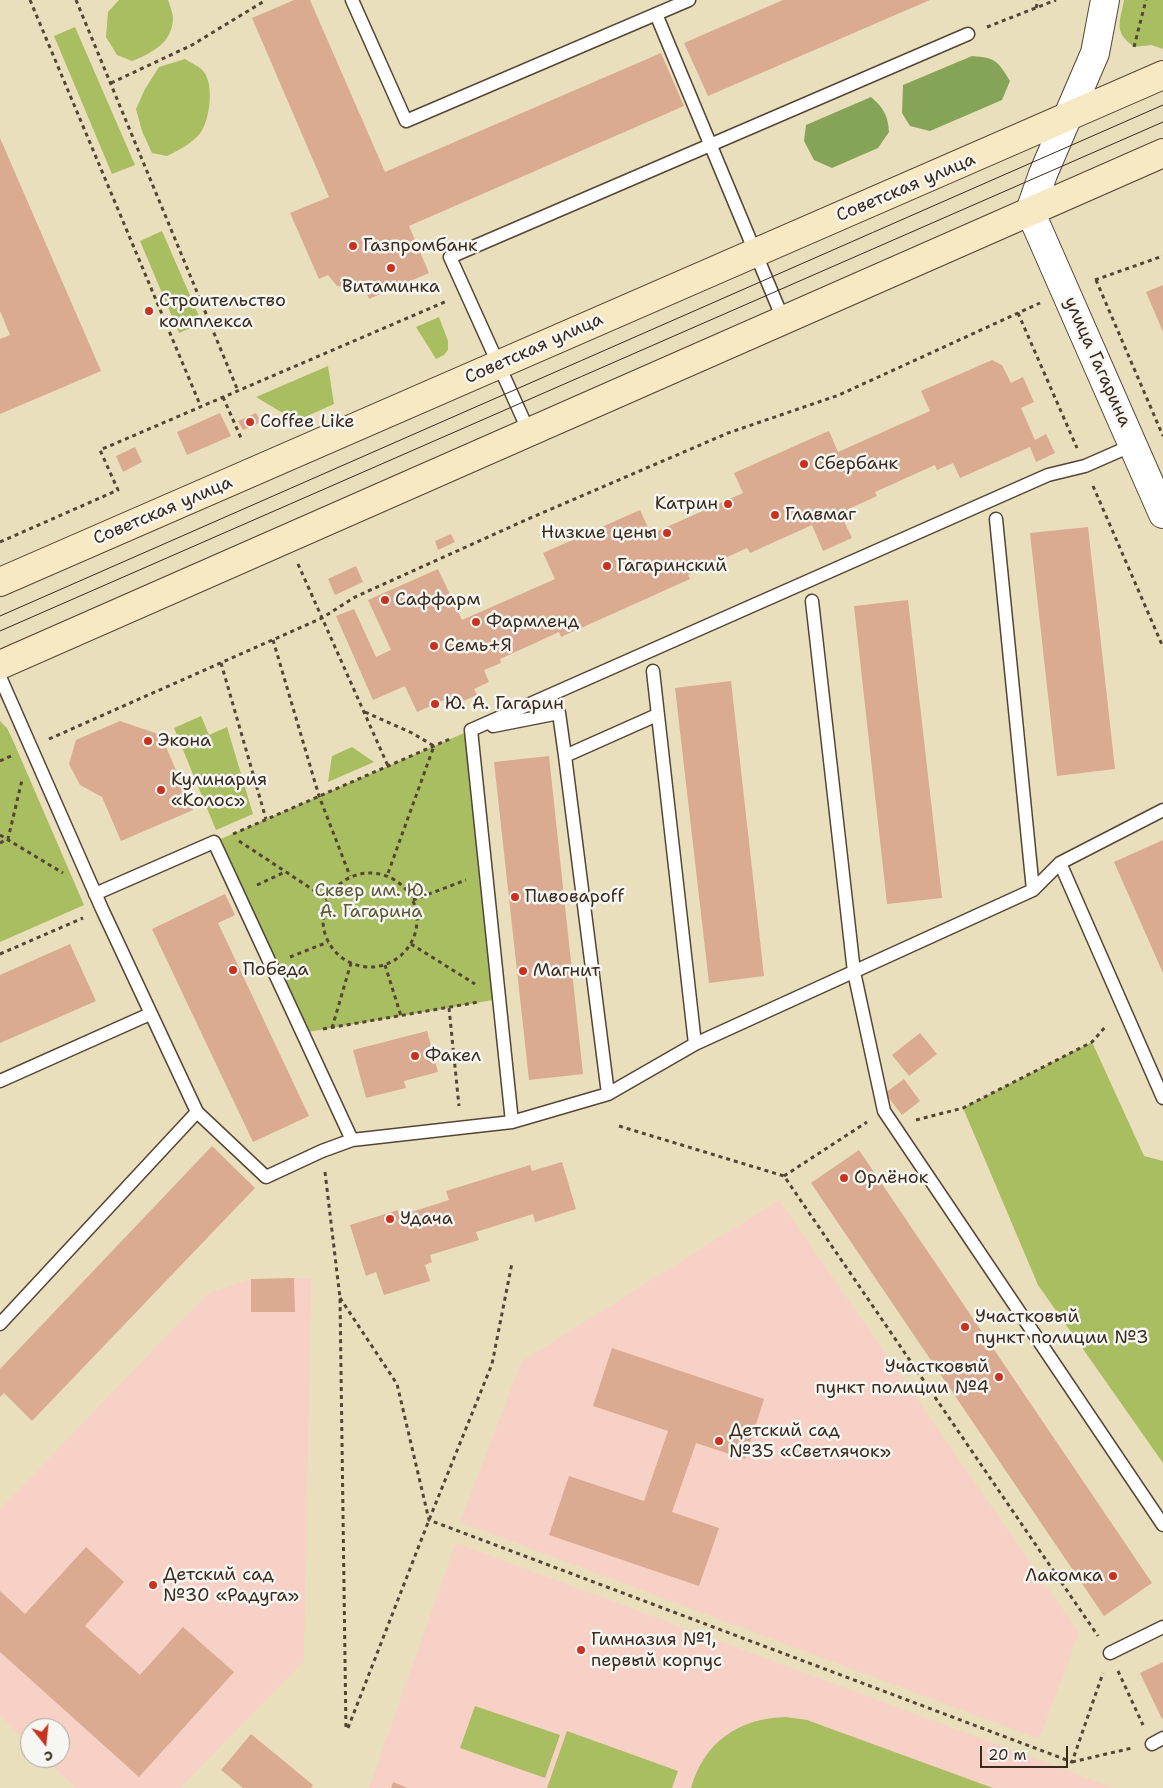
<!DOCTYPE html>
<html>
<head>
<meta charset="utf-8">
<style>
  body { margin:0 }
  #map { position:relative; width:1163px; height:1788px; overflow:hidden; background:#e9dfbc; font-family:"Shantell Sans",sans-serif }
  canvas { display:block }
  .north { position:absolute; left:20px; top:1718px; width:50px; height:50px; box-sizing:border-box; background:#f6f6f2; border:1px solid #aba49d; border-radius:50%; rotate:164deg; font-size:14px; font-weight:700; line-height:20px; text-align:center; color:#3b2a1e }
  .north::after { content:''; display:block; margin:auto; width:18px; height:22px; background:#c8321e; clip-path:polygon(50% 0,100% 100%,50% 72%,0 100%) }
  .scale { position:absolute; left:980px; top:1746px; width:88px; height:22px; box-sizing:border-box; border:2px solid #3b2a1e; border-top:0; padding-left:6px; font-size:15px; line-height:18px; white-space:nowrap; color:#3b2a1e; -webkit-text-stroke:4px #f6f6f2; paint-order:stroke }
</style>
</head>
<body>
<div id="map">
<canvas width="1163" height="1788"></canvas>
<div class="north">С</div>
<div class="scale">20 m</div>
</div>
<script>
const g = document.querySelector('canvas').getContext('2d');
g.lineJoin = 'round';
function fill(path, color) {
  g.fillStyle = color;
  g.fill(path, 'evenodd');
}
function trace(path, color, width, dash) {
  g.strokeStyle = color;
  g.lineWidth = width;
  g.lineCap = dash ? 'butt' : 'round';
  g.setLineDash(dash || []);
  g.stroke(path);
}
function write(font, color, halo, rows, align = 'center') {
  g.font = font + ' "Shantell Sans",sans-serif';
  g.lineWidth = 5;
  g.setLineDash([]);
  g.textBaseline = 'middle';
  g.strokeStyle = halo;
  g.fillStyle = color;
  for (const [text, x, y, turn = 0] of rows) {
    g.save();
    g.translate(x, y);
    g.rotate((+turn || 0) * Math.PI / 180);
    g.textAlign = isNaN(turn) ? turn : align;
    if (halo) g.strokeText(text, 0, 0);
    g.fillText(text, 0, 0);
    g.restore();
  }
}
fill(new Path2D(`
  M779 1200 1079 1633 1039 1739 460 1522 522 1361Z
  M294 1278 311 1279 304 1661 180 1788H76L44 1758H60V1728H30V1745L0 1716V1509L207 1294 251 1279V1312L295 1311Z
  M456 1543 1114 1788H369Z`), '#f7d1c6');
fill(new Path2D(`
  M119 0H168C170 6 173 13 173 19 172 43 152 53 132 61L117 55 106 37 108 12Z
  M1124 0H1163V49L1151 45 1134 47C1113 31 1120 23 1124 0Z
  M75 27 135 165 112 174 54 36Z
  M185 59C191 63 201 67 204 72 214 86 210 118 201 132 193 143 179 150 167 156L152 153 142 131 136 109 145 89 159 67Z
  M162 231 202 323 179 333 140 241Z
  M439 317 448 341V350L444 355 436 359 416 327Z
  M328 366 334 404 296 421 256 397Z
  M201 716 209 735 227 727 253 814 216 830 174 728Z
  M0 721 7 728 15 745 84 905 0 942Z
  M471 730 499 999 302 1033 214 842Z
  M352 747 374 762 328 782 332 756Z
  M1092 1042 1144 1156 1163 1161V1463L1038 1285 963 1108Z
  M475 1706 560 1735 545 1778 460 1748Z
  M786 1717 807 1720 993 1788H691C704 1742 739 1718 786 1717Z
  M567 1731 678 1771 672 1788H547Z`), '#a9bd61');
fill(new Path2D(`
  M972 56C996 58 997 60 1010 81L1002 100 930 131 910 126 902 113 903 85Z
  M871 97C884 108 888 116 889 132L878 148 832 168 814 160 804 141 806 125Z`), '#86a457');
fill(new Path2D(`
  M294 0H310L385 172 661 53 684 106 409 226 429 273 369 299 362 282 348 288 337 286 328 275 319 279 290 213 329 197 252 18Z
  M783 0H930L708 96 684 43Z
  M0 138 101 371 0 414V339L10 335 0 311Z
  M1163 285V332L1146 292Z
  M992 360 1002 365 1011 383 1023 377 1034 402 1021 408 1035 440 1046 434 1055 453 1036 462 1030 447 960 478 953 463 937 470 935 465 875 492 877 496 840 513 852 538 823 551 812 525 750 553 747 548 688 575 690 579 561 637 559 632 500 659 501 663 484 670 489 682 474 689 477 695 456 704 453 696 417 712 405 686 373 700 336 616 354 609 376 657 391 650 368 600 438 569 462 620 555 579 543 553 640 510 651 534 743 493 734 473 824 433 829 431 838 452 930 411 921 391Z
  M220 413 231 436 187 455 177 432Z
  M256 413 261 422 243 430 238 421Z
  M135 447 142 462 123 472 116 456Z
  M1088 527 1115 769 1057 776 1030 533Z
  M451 534 455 542 438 550 435 541Z
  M356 566 363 582 335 595 328 579Z
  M908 600 942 898 887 904 854 606Z
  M731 681 764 976 709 983 675 688Z
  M120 721 161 735 193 810 121 841 102 797 80 785 69 764 76 740Z
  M549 756 583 1074 529 1080 494 762Z
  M1163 840V973L1114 862Z
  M225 894 235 915 218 923 309 1116 253 1142 152 929Z
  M70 944 96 1001 0 1043V975Z
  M427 1031 438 1072 404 1081 406 1088 366 1098 353 1050Z
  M920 1033 937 1054 909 1076 892 1055Z
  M904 1079 920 1101 902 1115 885 1093Z
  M212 1146 255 1188 32 1421 4 1393 0 1397V1369Z
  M859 1150 1152 1583 1104 1616 811 1183Z
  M562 1162 576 1209 535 1222 533 1214 476 1232 479 1240 430 1255 432 1262 425 1265 430 1281 384 1295 376 1272 366 1276 350 1225 398 1210 399 1216 449 1200 446 1191 530 1165 532 1171Z
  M294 1278 295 1312H251V1279Z
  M612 1348 764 1399 745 1459 696 1443 672 1512 719 1528 699 1586 549 1535 569 1476 644 1501 668 1431 593 1406Z
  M86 1547 124 1582 85 1626 140 1675 183 1627 234 1672 139 1777 0 1652V1591L25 1614Z
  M1163 1662V1718L1162 1719 1140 1673Z
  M251 1734 313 1785 311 1788H243L221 1770Z
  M393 1782 408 1788H391Z`), '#daab91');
const service = new Path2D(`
  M352 0 406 121 689 0
  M656 14 783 319
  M529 432 450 257 968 34
  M996 519 1033 890
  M812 601 854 972 884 1111 1163 1525
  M653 671 695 1044
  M0 677 102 909 197 1112 266 1177 322 1151 352 1140 512 1122 608 1094 695 1044 1033 890 1060 863 1163 810
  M493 726 559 713 565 756
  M471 730 1048 475 1085 466 1133 445
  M471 730 512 1122
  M1060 863 1163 1098
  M95 894 214 842 352 1140
  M0 1081 150 1014
  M608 1094 565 756 657 715
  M0 1324 197 1112
  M1110 1653 1163 1627
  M1152 1744 1163 1738`);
const tertiary = new Path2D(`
  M1105 0 1095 53 1043 174 1030 211 1163 514`);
const secondary = new Path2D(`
  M0 582 1163 75
  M0 665 1163 153`);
trace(service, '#554536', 15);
trace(tertiary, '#554536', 30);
trace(secondary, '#554536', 30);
trace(new Path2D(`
  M30 0 201 407
  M76 0 238 391
  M1036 8 1038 0
  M987 27 1056 0
  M1134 47 1146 0
  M111 83 192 45 266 0
  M1095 280 1163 256
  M1096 280 1163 436
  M1018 313 1077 448
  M223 397 241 438
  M1093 486 1163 647
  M0 542 118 490 100 450 447 301
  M298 564 388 766
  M273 640 319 796 350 876
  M221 663 266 819
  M365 712 412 733 434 746 387 876
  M49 739 322 618 355 597 528 519 728 433 839 395 1040 303
  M0 761 11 756
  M233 834 452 738
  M0 835 63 873
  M239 841 327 899
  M0 843 8 839 22 780
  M323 920a47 47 0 1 1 94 0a47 47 0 1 1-94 0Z
  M257 885 285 872
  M413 900 466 880
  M411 944 475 984
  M0 954 83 918
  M290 957 328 942
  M385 965 401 1016
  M449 1008 459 1106
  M332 1028 351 963
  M323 1029 479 1002
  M916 1120 963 1108 1092 1042 1107 1025
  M619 1126 784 1176 1098 1636
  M325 1172 340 1298 346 1731
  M784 1176 867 1122
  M340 1298 397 1384 429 1520 1072 1762 1103 1673
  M1118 1671 1143 1725
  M348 1728 429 1520 492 1364 512 1263
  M1072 1762 1132 1748`), '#554536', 3, [4, 4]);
trace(service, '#fff', 12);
trace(tertiary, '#fff', 28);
trace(secondary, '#f7e9c3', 28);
trace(new Path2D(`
  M0 616 1163 105
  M0 631 1163 122`), '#3b2a1e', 1);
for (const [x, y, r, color] of [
  [353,246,5,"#c8321e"],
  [391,268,5,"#c8321e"],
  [149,311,5,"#c8321e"],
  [250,422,5,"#c8321e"],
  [804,464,5,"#c8321e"],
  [728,504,5,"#c8321e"],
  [775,515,5,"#c8321e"],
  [667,533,5,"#c8321e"],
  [607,566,5,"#c8321e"],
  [385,600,5,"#c8321e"],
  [476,622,5,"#c8321e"],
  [434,646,5,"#c8321e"],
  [435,704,5,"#c8321e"],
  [148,741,5,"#c8321e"],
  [161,790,5,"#c8321e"],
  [515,897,5,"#c8321e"],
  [233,970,5,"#c8321e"],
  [523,971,5,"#c8321e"],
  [415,1056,5,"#c8321e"],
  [844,1178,5,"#c8321e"],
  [390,1219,5,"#c8321e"],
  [965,1327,5,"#c8321e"],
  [999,1377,5,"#c8321e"],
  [719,1441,5,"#c8321e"],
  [1113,1576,5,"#c8321e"],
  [153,1585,5,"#c8321e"],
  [581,1650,5,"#c8321e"]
]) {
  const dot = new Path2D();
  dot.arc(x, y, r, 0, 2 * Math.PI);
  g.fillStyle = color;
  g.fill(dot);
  trace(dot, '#f6f6f2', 2);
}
write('18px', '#3b2a1e', '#f6f6f2', [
  ["Советская улица",906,188,-23],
  ["Советская улица",534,349,-24],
  ["улица Гагарина",1097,362,66],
  ["Советская улица",163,511,-23]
]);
write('18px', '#3b2a1e', '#f6f6f2', [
  ["Газпромбанк",363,246],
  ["Витаминка",391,287,"center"],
  ["Строительство",159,301],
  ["комплекса",159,322],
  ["Coffee Like",260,422],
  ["Сбербанк",814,464],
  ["Катрин",718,504,"right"],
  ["Главмаг",785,515],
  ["Низкие цены",657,533,"right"],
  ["Гагаринский",617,566],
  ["Саффарм",395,600],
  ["Фармленд",486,622],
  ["Семь+Я",444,646],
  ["Ю. А. Гагарин",445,704],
  ["Экона",158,741],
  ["Кулинария",171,780],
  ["«Колос»",171,801],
  ["Пивовароff",525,897],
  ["Победа",243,970],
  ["Магнит",533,971],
  ["Факел",425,1056],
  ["Орлёнок",854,1178],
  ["Удача",400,1219],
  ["Участковый",975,1317],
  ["пункт полиции №3",975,1338],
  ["Участковый",989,1367,"right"],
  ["пункт полиции №4",989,1388,"right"],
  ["Детский сад",729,1431],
  ["№35 «Светлячок»",729,1452],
  ["Детский сад",163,1575],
  ["№30 «Радуга»",163,1596],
  ["Лакомка",1103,1576,"right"],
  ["Гимназия №1,",591,1640],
  ["первый корпус",591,1661]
], 'left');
write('18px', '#5c5632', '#f6f6f2', [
  ["Сквер им. Ю.",371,891],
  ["А. Гагарина",371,912]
]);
</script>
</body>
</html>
